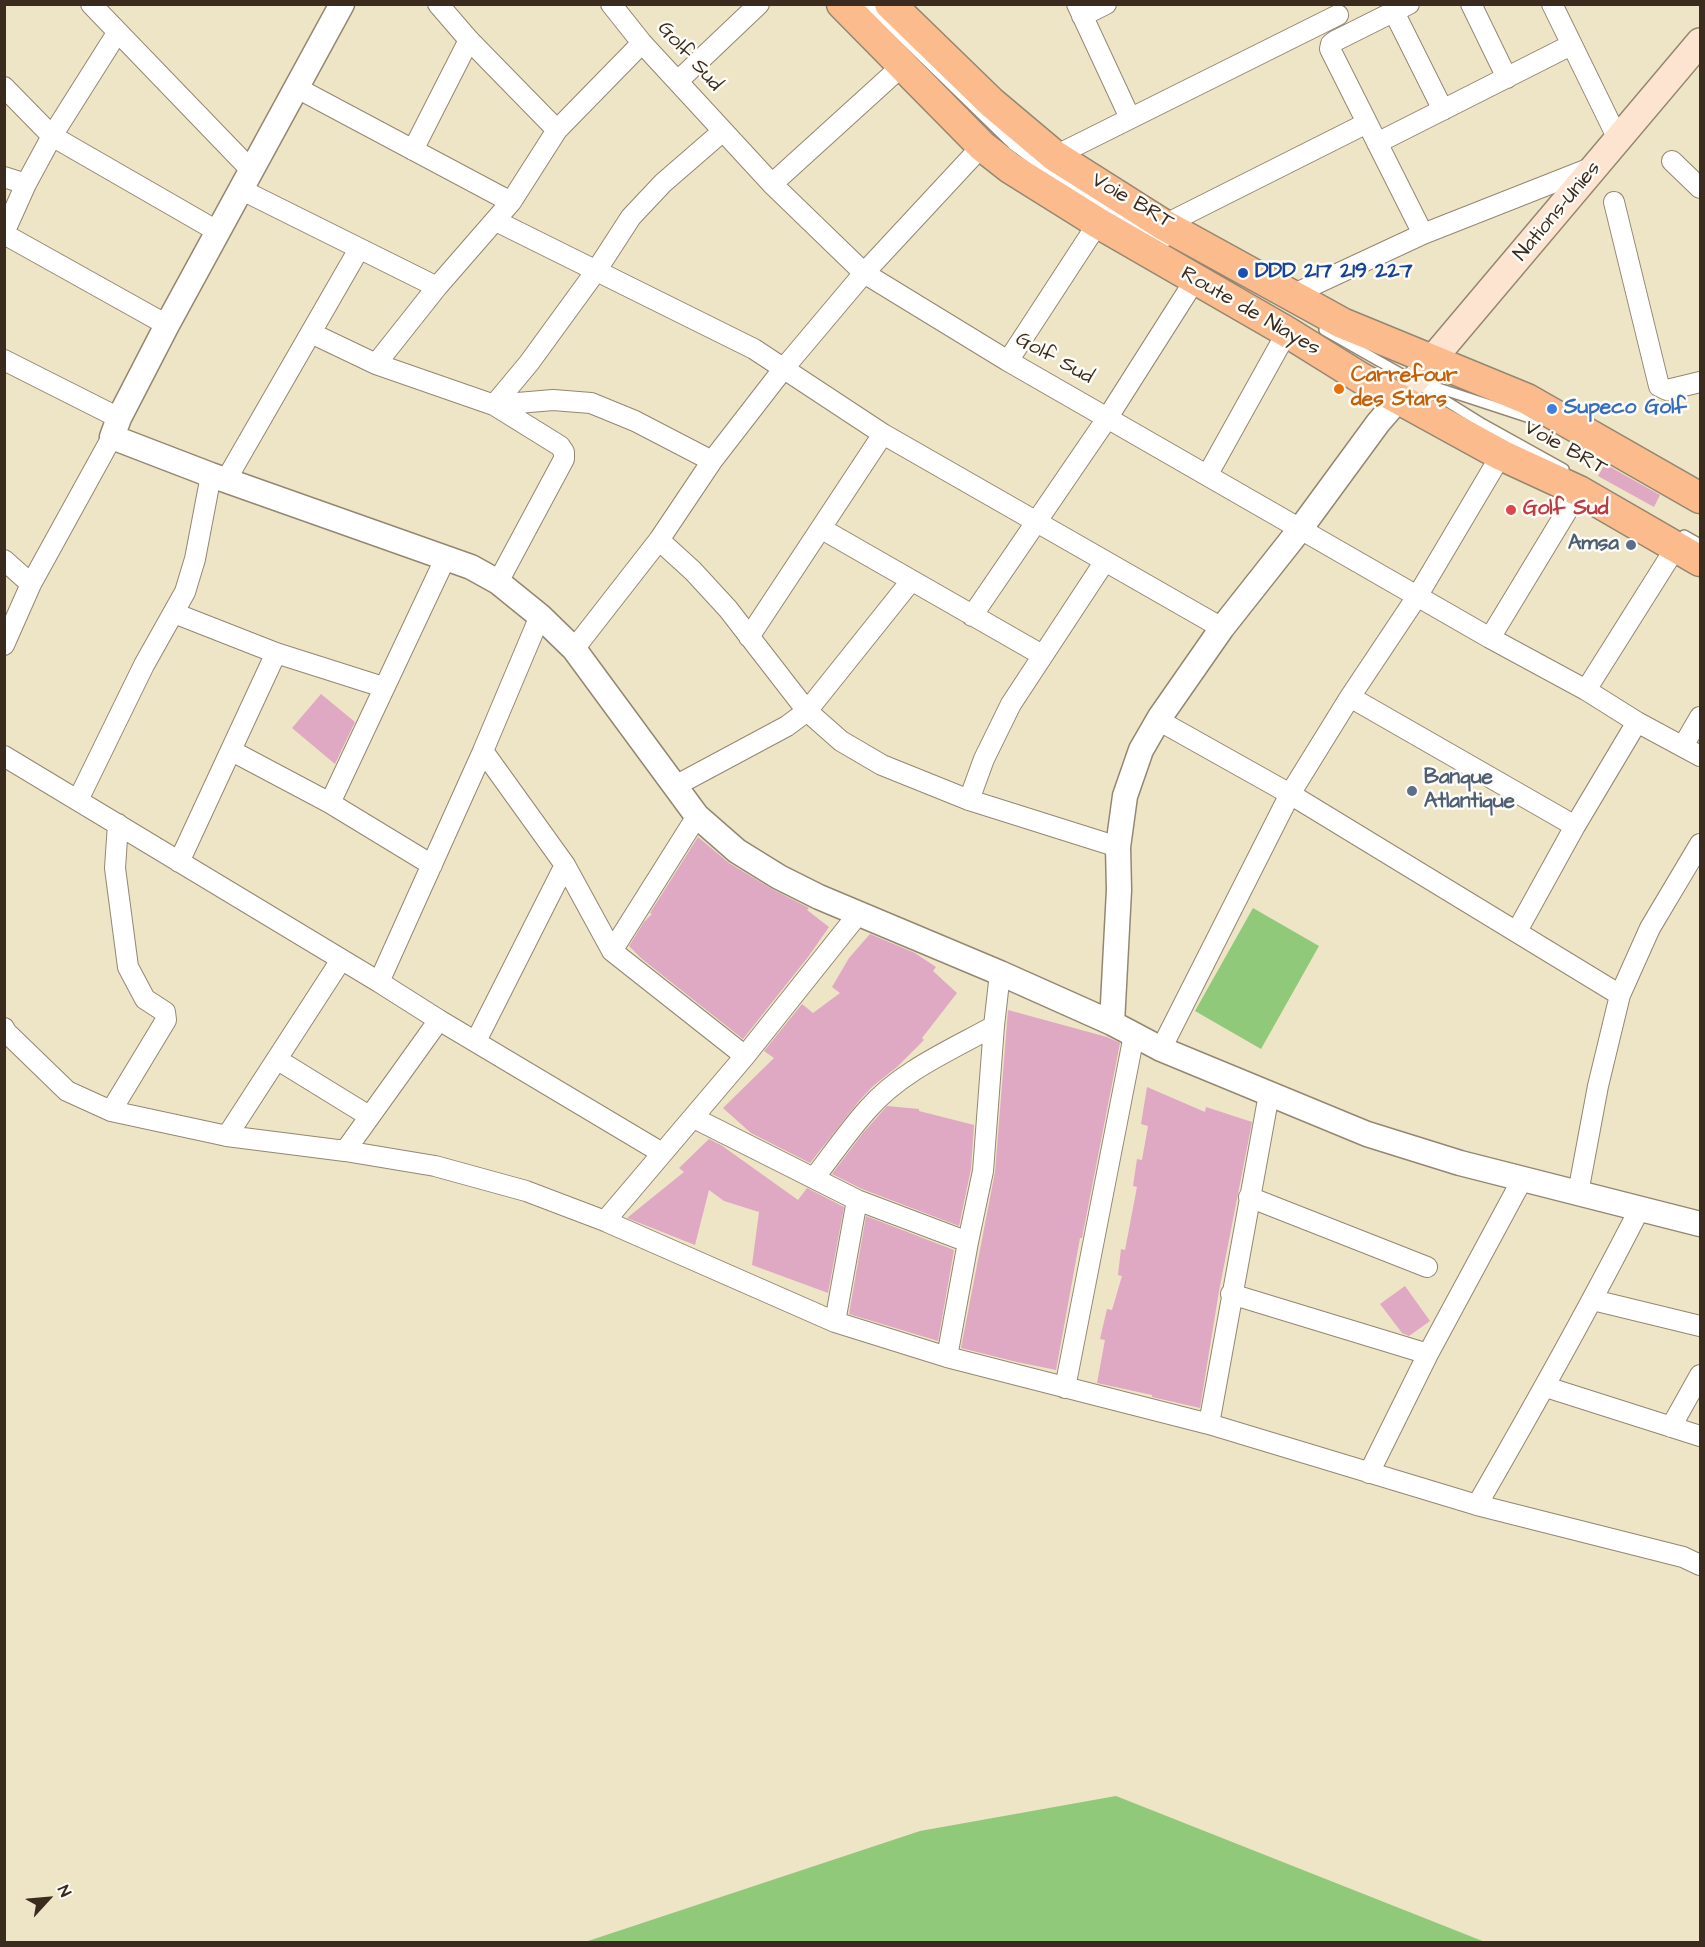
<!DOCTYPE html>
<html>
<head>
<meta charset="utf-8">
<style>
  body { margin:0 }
  #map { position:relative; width:1705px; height:1947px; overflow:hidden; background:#eee4c6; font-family:"Architects Daughter",sans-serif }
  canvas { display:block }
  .frame { position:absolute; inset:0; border:6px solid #3b2a1e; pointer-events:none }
  .north { position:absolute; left:18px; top:1869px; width:60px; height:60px; -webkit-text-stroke:4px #fdfcf7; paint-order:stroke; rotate:64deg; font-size:16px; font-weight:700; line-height:24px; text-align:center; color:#3b2a1e }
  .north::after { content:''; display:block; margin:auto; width:21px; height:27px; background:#3b2a1e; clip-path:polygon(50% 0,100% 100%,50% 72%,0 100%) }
</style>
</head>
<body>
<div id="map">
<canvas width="1705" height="1947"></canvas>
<div class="frame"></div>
<div class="north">N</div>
</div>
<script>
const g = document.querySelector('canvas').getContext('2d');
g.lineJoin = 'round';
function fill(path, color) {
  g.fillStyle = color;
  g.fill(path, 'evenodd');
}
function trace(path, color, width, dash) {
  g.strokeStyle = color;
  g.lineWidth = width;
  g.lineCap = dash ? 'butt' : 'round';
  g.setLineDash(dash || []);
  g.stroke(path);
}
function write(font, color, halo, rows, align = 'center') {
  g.font = font + ' "Architects Daughter",sans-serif';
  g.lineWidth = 5;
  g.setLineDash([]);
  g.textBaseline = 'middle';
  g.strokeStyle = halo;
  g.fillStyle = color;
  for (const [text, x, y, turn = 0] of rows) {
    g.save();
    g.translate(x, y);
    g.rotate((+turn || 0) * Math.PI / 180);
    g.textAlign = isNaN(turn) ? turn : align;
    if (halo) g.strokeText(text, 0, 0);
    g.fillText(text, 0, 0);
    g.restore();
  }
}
fill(new Path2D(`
  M1253 908 1319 946 1261 1049 1195 1011Z
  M1116 1796 1485 1942H585L920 1831Z`), '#91c97b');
fill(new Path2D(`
  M1605 464 1660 495 1654 507 1598 476Z
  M321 694 355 722 335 764 292 728Z
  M698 837 729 863 772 889 809 908 807 910 829 927 808 957 743 1039 642 959 629 946 644 922 652 914 650 913Z
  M870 934 915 953 936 967 933 971 957 993 922 1038 924 1040 897 1067 873 1086 859 1101 810 1163 751 1133 723 1108 774 1058 764 1051 802 1004 813 1013 840 993 832 987 849 958Z
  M1008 1010 1107 1037 1120 1043 1082 1238H1080L1056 1370 1017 1362 961 1348 995 1172Z
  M1147 1087 1205 1112 1206 1107 1252 1122 1219 1291 1200 1408 1152 1397V1395L1097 1383 1105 1340 1100 1339 1107 1309 1112 1310 1122 1276 1118 1275 1121 1249 1125 1250 1137 1187 1133 1186 1137 1159 1142 1160 1148 1126 1141 1124Z
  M887 1106 919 1109V1111L974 1125 971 1169 959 1226 862 1189 832 1174 863 1133Z
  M709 1139 721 1145 798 1200 807 1188 844 1207 828 1293 752 1265 759 1212 724 1201 709 1190 695 1245 627 1218 684 1172 679 1168Z
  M866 1216 954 1250 938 1341 849 1314Z
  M1405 1286 1430 1321 1409 1336 1402 1333 1380 1304Z`), '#dfa8c3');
const service = new Path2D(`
  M868 4 1014 146 1076 192 1165 243
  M1324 330 1414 381 1483 424 1564 469
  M1426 384 1539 421
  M1684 535 1700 544`);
const minor = new Path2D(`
  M91 4 251 170
  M438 4 469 40 557 130
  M611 4 642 43 772 184 864 273 1008 361 1490 638 1586 690 1637 722 1700 756
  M1077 4 1130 118
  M1409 4 1335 41 1331 44 1330 49 1423 234
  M1471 4 1507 78
  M1552 4 1619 141
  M1394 12 1443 110
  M1082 16 1106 4
  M678 81 759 4
  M4 87 52 136 217 231
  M297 88 511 202
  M1377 143 1571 45
  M413 150 469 40
  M1055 156 1338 15
  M1672 161 1700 188
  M4 177 26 184
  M772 184 903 65
  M240 189 437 287
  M1614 202 1659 386 1667 390 1700 382
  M496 221 754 349 883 434 1222 628
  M1164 225 1367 123
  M4 233 26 184 52 136 117 33
  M4 234 167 325
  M1292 295 1423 234 1593 167
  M311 333 376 364 494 405 560 446 564 452V459L498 582
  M4 360 119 418
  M1008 361 1098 223
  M376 364 437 287 511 202 557 130 642 43
  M494 405 529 363 596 271 631 217 663 183 723 131
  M494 405 553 400 591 403 635 421 712 461
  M1208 474 1287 332
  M226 480 359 249
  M822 529 1042 655
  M659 540 693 571 728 609 807 711 841 741 882 765 969 800 1118 847
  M4 560 31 584
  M174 613 276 653 383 687
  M972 616 1108 417 1195 280
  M749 637 883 434
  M1490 638 1579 491
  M4 645 31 584 112 437
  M574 649 659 540 712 461 784 368 864 273 982 146
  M1586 690 1676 547
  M1350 697 1575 826
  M1158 720 1290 794 1620 995
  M1683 746 1700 717
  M232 751 330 803 432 865
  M483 751 565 865 612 951 745 1056
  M4 756 379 982 439 1020 662 1153
  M675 786 787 726 807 711 911 581
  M78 800 144 665 185 592 195 559 211 475
  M969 800 984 759 1011 704 1105 561
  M330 803 445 559
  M179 862 276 653
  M1517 931 1575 826 1637 722
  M612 951 697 816
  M379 982 483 751 540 616
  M4 1028 6 1032 67 1091 111 1111 227 1136 345 1151 435 1166 526 1191 605 1221 835 1322 947 1357 1209 1424 1477 1505 1683 1557 1700 1565
  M476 1041 565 865
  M1161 1049 1290 794 1350 697 1418 595 1501 455
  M278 1060 369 1116
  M111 1111 166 1020 165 1012 145 999 128 967 115 868 118 824
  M694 1118 857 1200 968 1242
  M227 1136 341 960
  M345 1151 439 1020
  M814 1178C832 1155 849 1130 868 1109 901 1071 951 1050 994 1026
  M1578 1193 1598 1086 1620 995 1650 928 1700 844
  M1249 1197 1427 1267
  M605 1221 745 1056 859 913
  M1231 1294 1428 1354
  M1593 1300 1700 1326
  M835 1322 857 1200
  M947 1357 968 1242 983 1171 994 1026 1000 973
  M1546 1387 1700 1436
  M1065 1388 1134 1035
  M1209 1424 1269 1094
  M1671 1427 1700 1375
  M1369 1473 1428 1354 1523 1178
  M1477 1505C1533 1408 1588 1310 1639 1210`);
const tertiary = new Path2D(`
  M342 4 167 325 119 418 112 437 211 475 471 567 498 582 540 616 574 649 697 816 737 851 779 877 819 897 1000 973 1112 1023 1161 1049 1367 1134 1460 1163 1700 1224
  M1112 1023 1119 890 1118 847 1125 796 1141 750 1160 717 1222 628 1301 528 1378 423 1409 387`);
const secondary = new Path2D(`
  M1414 381 1700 42`);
const primary = new Path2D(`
  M842 4 982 146 1010 168 1098 223 1287 332 1361 378 1501 455 1579 491 1700 561
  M890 4 992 103 1055 156 1164 225 1342 323 1527 399 1700 498`);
trace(service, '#948772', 12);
trace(minor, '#948772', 22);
trace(tertiary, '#948772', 27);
trace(secondary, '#948772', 30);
trace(primary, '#948772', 33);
trace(service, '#fff', 9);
trace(minor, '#fff', 20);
trace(tertiary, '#fff', 24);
trace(secondary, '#fde4d1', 27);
trace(primary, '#fbbb8d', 30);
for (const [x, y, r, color] of [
  [1243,273,6,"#1a4fb4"],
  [1339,389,6,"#e8710a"],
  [1552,409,6,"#3f7fe0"],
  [1511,510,6,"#e0444e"],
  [1631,545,6,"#5c6f8a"],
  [1412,791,6,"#5c6f8a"]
]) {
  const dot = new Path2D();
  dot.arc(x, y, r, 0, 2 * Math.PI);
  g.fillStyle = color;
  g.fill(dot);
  trace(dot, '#fdfcf7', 2);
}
write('21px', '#3b2a1e', '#fdfcf7', [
  ["Golf Sud",689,57,48],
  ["Voie BRT",1132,202,30],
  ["Nations-Unies",1558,212,-50],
  ["Route de Niayes",1250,312,30],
  ["Golf Sud",1054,359,29],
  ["Voie BRT",1565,449,29]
]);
write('bold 21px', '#164399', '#fdfcf7', [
  ["DDD 217 219 227",1255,273]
], 'left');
write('bold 21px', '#c56008', '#fdfcf7', [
  ["Carrefour",1351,377],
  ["des Stars",1351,401]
], 'left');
write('bold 21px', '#366cbe', '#fdfcf7', [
  ["Supeco Golf",1564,409]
], 'left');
write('bold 21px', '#be3a42', '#fdfcf7', [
  ["Golf Sud",1523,510]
], 'left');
write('bold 21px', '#4e5e75', '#fdfcf7', [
  ["Amsa",1619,545],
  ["Banque",1424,779,"left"],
  ["Atlantique",1424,803,"left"]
], 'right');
</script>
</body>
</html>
